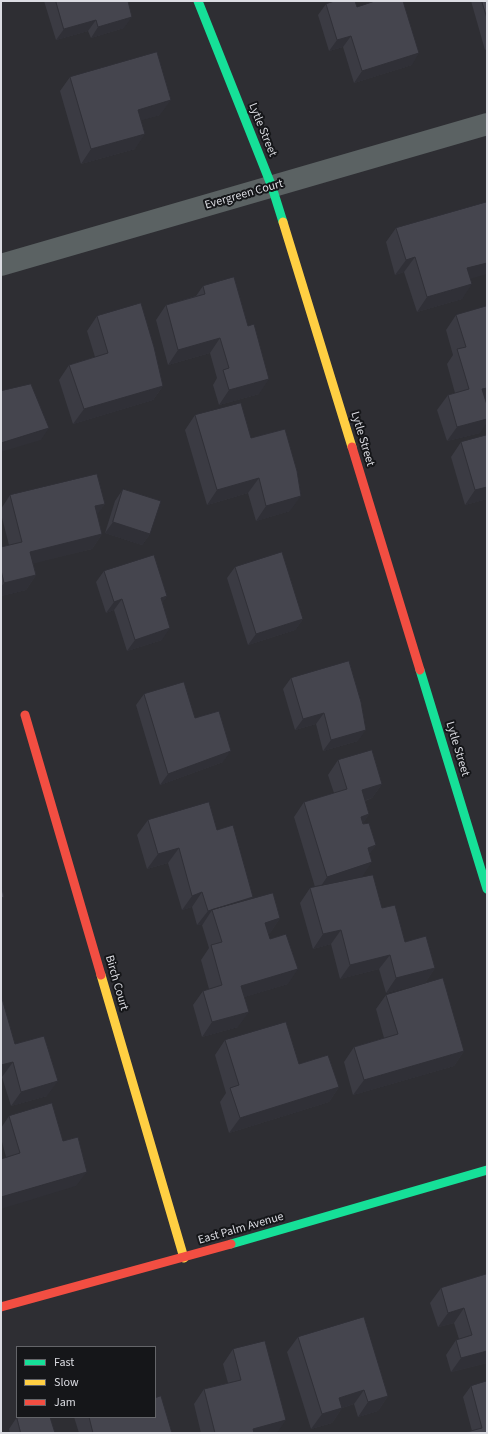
<!DOCTYPE html>
<html>
<head>
<meta charset="utf-8">
<style>
  body { margin:0 }
  #map { position:relative; width:488px; height:1434px; overflow:hidden; background:#2e2e33; font-family:"Source Sans 3",sans-serif }
  canvas { display:block }
  .frame { position:absolute; inset:0; border:2px solid #dbdce2; pointer-events:none }
  .legend { position:absolute; left:16px; top:1346px; width:140px; height:72px; box-sizing:border-box; background:#151619; border:1px solid #646569; margin:0; padding:5px 7px; list-style:none; font-size:12px; color:#dbdce2 }
  .legend li { display:flex; align-items:center; gap:8px; height:20px }
  .legend b { width:20px; border:1px solid #646569 }
</style>
</head>
<body>
<div id="map">
<canvas width="488" height="1434"></canvas>
<div class="frame"></div>
<ul class="legend">
<li><b style="height:5px;background:#16e098"></b>Fast</li>
<li><b style="height:5px;background:#ffcf43"></b>Slow</li>
<li><b style="height:5px;background:#f24e42"></b>Jam</li>
</ul>
</div>
<script>
const g = document.querySelector('canvas').getContext('2d');
g.lineJoin = 'round';
function trace(path, color, width, dash) {
  g.strokeStyle = color;
  g.lineWidth = width;
  g.lineCap = dash ? 'butt' : 'round';
  g.setLineDash(dash || []);
  g.stroke(path);
}
function fill(path, color) {
  g.fillStyle = color;
  g.fill(path, 'evenodd');
}
function write(font, color, halo, rows, align = 'center') {
  g.font = font + ' "Source Sans 3",sans-serif';
  g.lineWidth = 4;
  g.setLineDash([]);
  g.textBaseline = 'middle';
  g.strokeStyle = halo;
  g.fillStyle = color;
  for (const [text, x, y, turn = 0] of rows) {
    g.save();
    g.translate(x, y);
    g.rotate((+turn || 0) * Math.PI / 180);
    g.textAlign = isNaN(turn) ? turn : align;
    if (halo) g.strokeText(text, 0, 0);
    g.fillText(text, 0, 0);
    g.restore();
  }
}
trace(new Path2D(`
  M1 265 487 124`), '#5b6263', 22);
trace(new Path2D(`
  M198 1 272 187 283 222
  M420 670 487 889
  M231 1244 487 1170`), '#16e098', 9);
trace(new Path2D(`
  M283 222 352 447
  M101 975 184 1258`), '#ffcf43', 9);
trace(new Path2D(`
  M352 447 420 670
  M25 715 101 975
  M1 1307 231 1244`), '#f24e42', 9);
fill(new Path2D(`
  M44 1H128L124 28 91 38 88 31 56 40Z
  M471 1H487V49L485 50Z
  M326 4 357 7 412 65 354 83 343 47 329 51 318 15Z
  M70 77 160 115 141 120 135 149 81 164 60 91Z
  M396 228 471 279 462 299 417 312 404 272 395 275 386 242Z
  M203 286 259 394 219 405 213 385 217 378 210 353 168 365 156 320 166 305 196 296Z
  M487 306V399L486 400 480 433 447 441 437 410 448 395 455 393 447 364 453 355 446 330 456 315Z
  M97 316 163 386 153 400 73 424 59 380 69 365 95 357 87 331Z
  M195 415 251 438 290 511 256 521 248 493 207 505 185 430Z
  M461 442 487 499 465 505 451 457Z
  M123 489 150 534 142 545 105 533 115 501Z
  M10 495 105 504 97 514 102 534 92 549 33 563 36 575 26 590 1 596V547L9 545 1 514V509Z
  M235 567 303 619 295 630 248 645 227 578Z
  M104 571 167 596 162 603V640L127 651 114 610 106 613 96 582Z
  M291 678 358 741 323 751 316 724 295 730 283 689Z
  M144 694 195 718 223 762 160 785 136 705Z
  M338 760 382 784 372 798 365 801 369 814 363 823 376 845 369 854 362 877 358 878 382 908 405 942 435 968 425 983 386 993 379 969 340 979 331 944 313 949 300 903 310 888 315 887 294 817 304 802 334 793 328 775Z
  M148 820 217 830 253 897 251 899 280 918 270 933 268 934 288 984 244 997 238 1027 202 1037 193 1005 203 991 209 989 201 960 209 948 202 925 203 924 197 925 192 907 182 910 168 863 147 869 137 835Z
  M1 995 15 1044 47 1096 11 1106 2 1077H1Z
  M386 995 464 1051 454 1066 353 1095 344 1062 354 1047 384 1038 376 1009Z
  M225 1040 299 1064 339 1087 329 1102 229 1133 220 1102 226 1093 215 1055Z
  M9 1116 63 1141 76 1186 6 1157 1 1138V1128Z
  M487 1274V1363L451 1372 446 1355 456 1340 459 1339 454 1323 438 1327 430 1303 441 1288Z
  M298 1337 388 1396 378 1411 358 1417 354 1404 342 1408 332 1423 311 1429 287 1352Z
  M233 1349 277 1433H201L194 1404 204 1389 228 1383 223 1364Z
  M471 1386 487 1433H466L467 1432 472 1431 463 1397Z
  M17 1417 55 1433H10L9 1429Z
  M74 1417H155L172 1433H79Z`), '#3b3b43');
fill(new Path2D(`
  M132 17 124 28 91 38 98 27Z
  M96 20 88 31 56 40 64 29Z
  M351 36 343 47 329 51 337 40Z
  M419 53 412 65 354 83 362 71Z
  M171 100 160 115 128 124 138 110Z
  M145 134 135 149 81 164 91 149Z
  M415 257 404 272 395 275 406 260Z
  M487 263V274L457 283 467 268Z
  M472 284 462 299 417 312 427 297Z
  M220 338 210 353 168 365 178 350Z
  M269 379 259 394 219 405 229 390Z
  M163 386 153 400 73 424 84 409Z
  M487 388V399L472 404 482 389Z
  M487 419V423L480 433 447 441 457 427Z
  M49 428 41 440 1 452V443Z
  M259 478 248 493 207 505 217 490Z
  M487 487V499L465 505 475 490Z
  M301 496 290 511 256 521 266 506Z
  M105 504 94 519 95 506Z
  M113 522 150 534 142 545 105 533Z
  M102 534 92 549 20 567 30 552Z
  M36 575 26 590 1 596V587L4 583Z
  M167 596 159 608 161 598Z
  M122 599 114 610 106 613 114 602Z
  M303 619 295 630 248 645 256 634Z
  M170 628 162 640 127 651 135 640Z
  M324 713 316 724 295 730 303 719Z
  M366 730 358 741 323 751 331 740Z
  M231 751 223 762 160 785 168 774Z
  M382 784 372 798 351 805 362 790Z
  M369 814 359 829 361 817Z
  M376 845 365 860 368 848Z
  M179 848 168 863 147 869 158 854Z
  M372 862 362 877 317 892 327 877Z
  M202 892 192 907 182 910 192 896Z
  M253 897 242 912 212 910 203 924 197 925 208 911Z
  M280 918 270 933 255 938 265 923Z
  M341 930 331 944 313 949 323 934Z
  M390 955 379 969 340 979 350 965Z
  M435 968 425 983 386 993 396 978Z
  M298 969 288 984 231 1001 241 986Z
  M249 1012 238 1027 202 1037 212 1022Z
  M464 1051 454 1066 353 1095 364 1080Z
  M13 1062 2 1077H1V1065Z
  M58 1081 47 1096 11 1106 21 1092Z
  M339 1087 329 1102 229 1133 240 1118Z
  M87 1172 76 1186 1 1209V1197Z
  M464 1308 454 1323 438 1327 448 1313Z
  M487 1351V1363L451 1372 461 1358Z
  M364 1390 354 1404 332 1411 342 1408 332 1423 311 1429 322 1414 339 1398Z
  M388 1396 378 1411 358 1417 368 1402Z
  M286 1420 277 1433H250L253 1429Z`), '#303037');
const building = new Path2D(`
  M56 1H128L132 17 98 27 96 20 64 29Z
  M335 1H355L357 7 375 1H403L419 53 362 71 351 36 337 40 326 4Z
  M482 1H487V18Z
  M157 52 171 100 138 110 145 134 91 149 70 77Z
  M487 202V263L467 268 472 284 427 297 415 257 406 260 396 228Z
  M234 277 248 326 254 324 269 379 229 390 223 370 229 368 220 338 178 350 166 305 205 294 203 286Z
  M141 303 154 347 163 386 84 409 69 365 108 353 97 316Z
  M487 306V388L482 389 487 405V419L457 427 448 395 469 389 457 349 466 347 456 315Z
  M31 384 49 428 1 443V391Z
  M241 403 251 438 285 429 297 471 301 496 266 506 259 478 217 490 195 415Z
  M487 435V487L475 490 461 442Z
  M97 474 105 504 95 506 102 534 30 552 36 575 4 583 1 570V547L22 542 10 495Z
  M123 489 161 501 150 534 113 522Z
  M282 552 303 619 256 634 235 567Z
  M154 555 167 596 161 598 170 628 135 640 122 599 114 602 104 571Z
  M349 661 361 702 366 730 331 740 324 713 303 719 291 678Z
  M184 682 195 718 219 711 231 751 168 774 144 694Z
  M372 750 382 784 362 790 369 814 361 817 363 824 369 823 376 845 368 848 372 862 327 877 304 802 347 789 338 760Z
  M209 802 217 830 233 825 253 897 208 911 202 892 192 896 179 848 158 854 148 820Z
  M373 875 382 908 395 905 405 942 426 936 435 968 396 978 390 955 350 965 341 930 323 934 310 888Z
  M1 885 4 897 1 898Z
  M273 893 280 918 265 923 270 939 286 934 298 969 241 986 249 1012 212 1022 203 991 222 985 211 945 222 942 212 910Z
  M443 978 464 1051 364 1080 354 1047 398 1034 386 995Z
  M1 995 15 1044 44 1036 58 1081 21 1092 13 1062 1 1065Z
  M286 1022 299 1064 328 1055 339 1087 240 1118 230 1088 239 1085 225 1040Z
  M52 1103 63 1141 78 1137 87 1172 1 1197V1159L20 1153 9 1116Z
  M487 1274V1351L461 1358 456 1340 472 1335 464 1308 448 1313 441 1288Z
  M364 1317 388 1396 368 1402 364 1390 339 1398 342 1408 322 1414 298 1337Z
  M265 1341 286 1420 253 1429 254 1433H215L204 1389 241 1380 233 1349Z
  M487 1381V1433H467V1432L482 1428 471 1386Z
  M161 1396 172 1433H93L89 1417H155V1398Z
  M17 1417H50L55 1433H21Z`);
fill(building, '#45454e');
trace(building, '#303037', 1);
write('12px', '#dbdce2', '#151619', [
  ["Lytle Street",262,130,68],
  ["Evergreen Court",244,195,-16],
  ["Lytle Street",362,439,73],
  ["Lytle Street",457,749,73],
  ["Birch Court",116,983,74],
  ["East Palm Avenue",241,1229,-16]
]);
</script>
</body>
</html>
